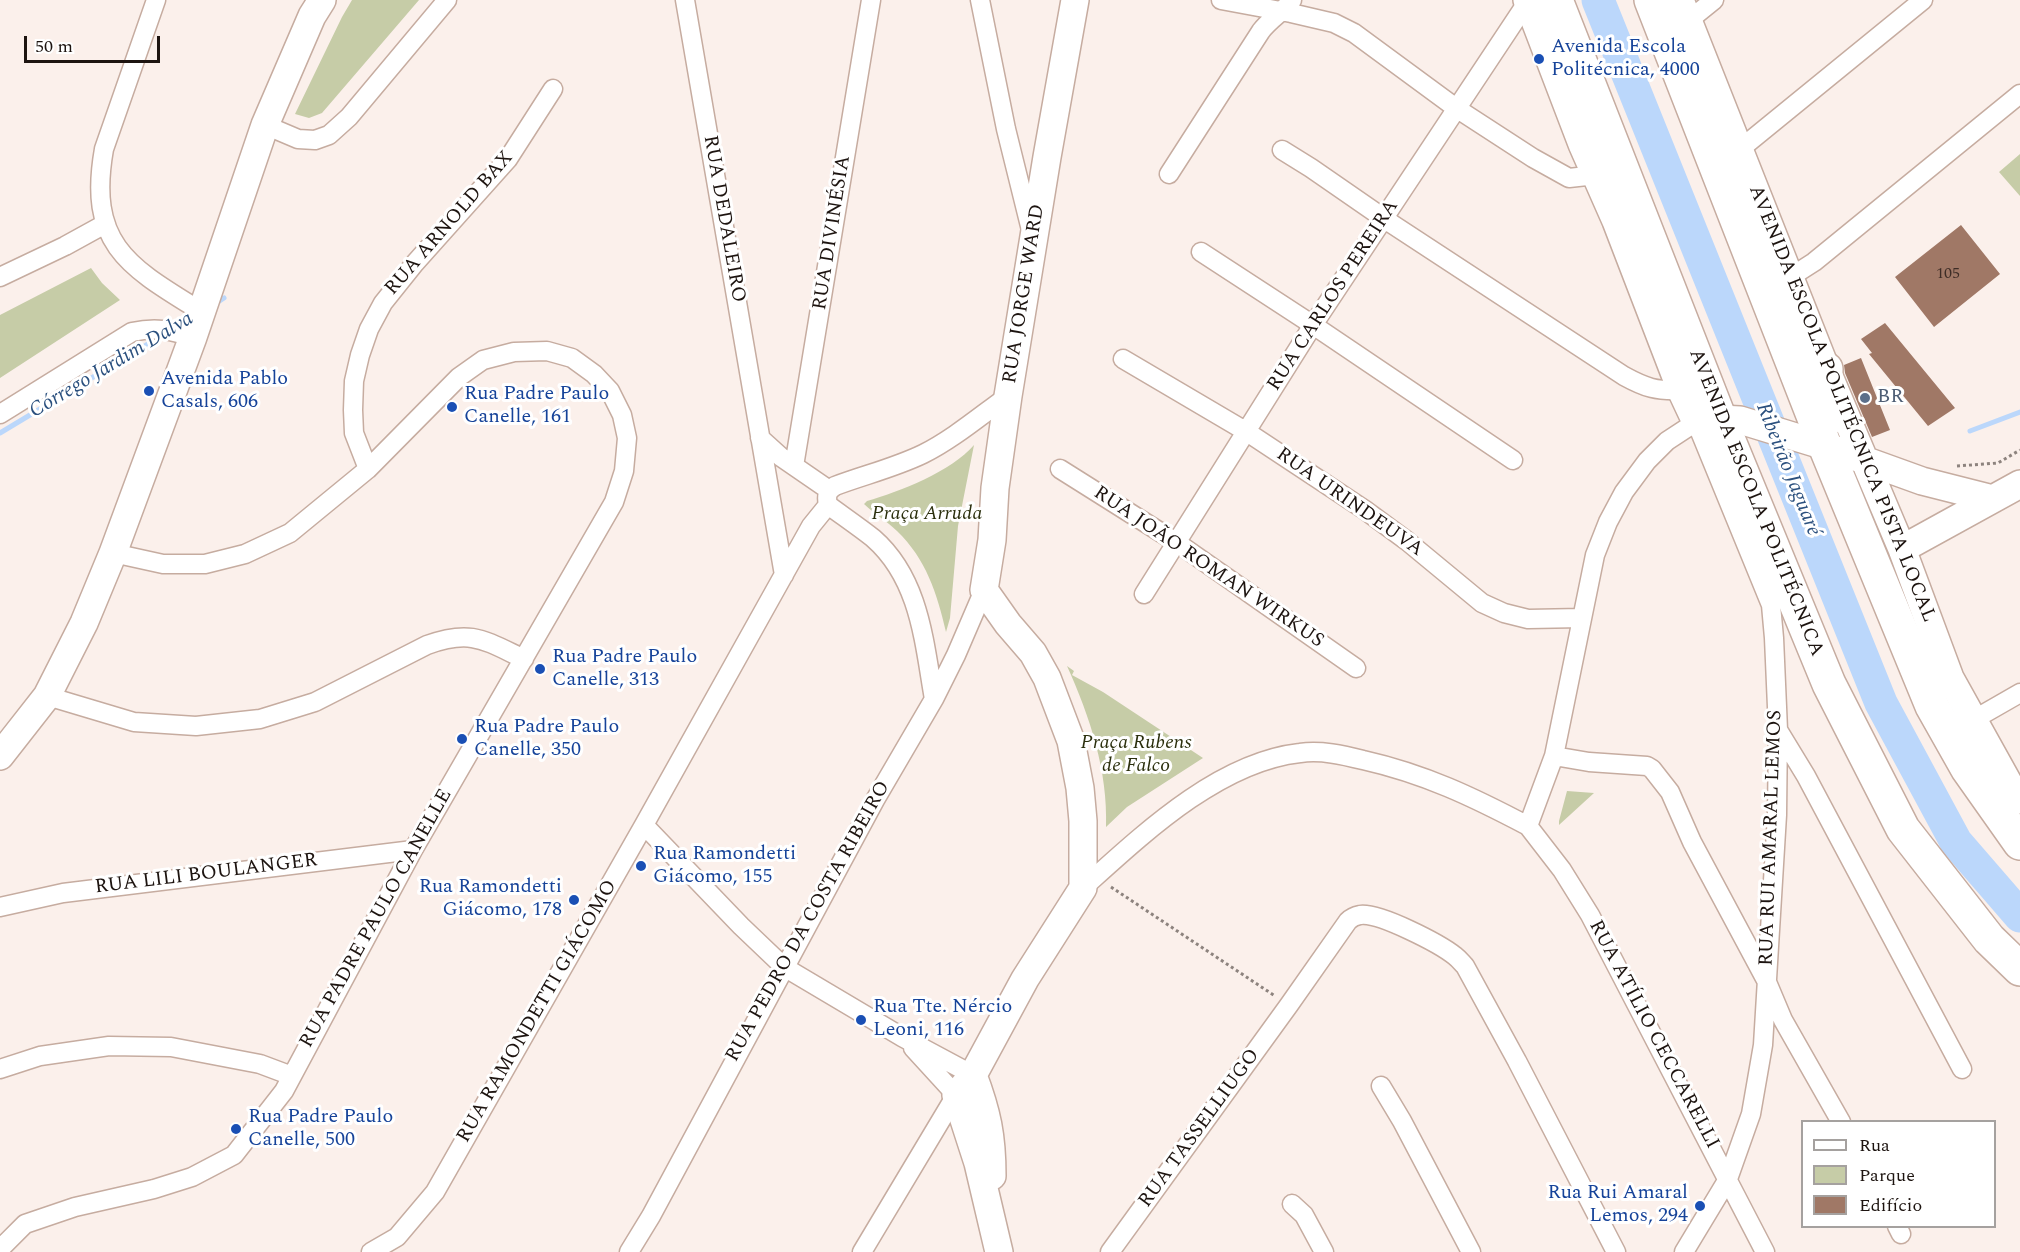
<!DOCTYPE html>
<html>
<head>
<meta charset="utf-8">
<style>
  body { margin:0 }
  #map { position:relative; width:2020px; height:1252px; overflow:hidden; background:#fbf0eb; font-family:Spectral,serif }
  canvas { display:block }
  .legend { position:absolute; left:1801px; top:1120px; width:195px; height:108px; box-sizing:border-box; background:#fff; border:2px solid #a5a19f; margin:0; padding:8px 10px; list-style:none; font-size:18px; color:#1d1410 }
  .legend li { display:flex; align-items:center; gap:12px; height:30px }
  .legend b { width:30px; border:2px solid #a5a19f }
  .scale { position:absolute; left:24px; top:36px; width:136px; height:27px; box-sizing:border-box; border:3px solid #1d1410; border-top:0; padding-left:8px; font-size:18px; line-height:21px; white-space:nowrap; color:#1d1410; -webkit-text-stroke:4px #fff; paint-order:stroke }
</style>
</head>
<body>
<div id="map">
<canvas width="2020" height="1252"></canvas>
<ul class="legend">
<li><b style="height:8px;background:#fff"></b>Rua</li>
<li><b style="height:16px;background:#c6cca7"></b>Parque</li>
<li><b style="height:16px;background:#a07866"></b>Edifício</li>
</ul>
<div class="scale">50 m</div>
</div>
<script>
const g = document.querySelector('canvas').getContext('2d');
g.lineJoin = 'round';
function fill(path, color) {
  g.fillStyle = color;
  g.fill(path, 'evenodd');
}
function trace(path, color, width, dash) {
  g.strokeStyle = color;
  g.lineWidth = width;
  g.lineCap = dash ? 'butt' : 'round';
  g.setLineDash(dash || []);
  g.stroke(path);
}
function write(font, color, halo, rows, align = 'center') {
  g.font = font + ' Spectral,serif';
  g.lineWidth = 6;
  g.setLineDash([]);
  g.textBaseline = 'middle';
  g.strokeStyle = halo;
  g.fillStyle = color;
  for (const [text, x, y, turn = 0] of rows) {
    g.save();
    g.translate(x, y);
    g.rotate((+turn || 0) * Math.PI / 180);
    g.textAlign = isNaN(turn) ? turn : align;
    if (halo) g.strokeText(text, 0, 0);
    g.fillText(text, 0, 0);
    g.restore();
  }
}
fill(new Path2D(`
  M352 0H419L322 113 309 118 295 114 342 17Z
  M2020 154V196L1999 172Z
  M91 268 102 283 120 300 0 378V315Z
  M974 445 958 526 950 618 946 632C937 593 926 559 897 531 887 521 874 514 864 504L867 501C899 492 952 471 974 445Z
  M1067 666 1074 671 1072 675 1103 692 1203 758 1127 807 1106 827C1108 771 1090 717 1067 666Z
  M1567 791 1594 793 1559 825V821Z`), '#c6cca7');
trace(new Path2D(`
  M215 304 224 298
  M1970 431 2020 412
  M0 433 163 335`), '#bbd7fb', 5);
trace(new Path2D(`
  M1598 0 1881 703 1956 842 2020 916`), '#bbd7fb', 33);
fill(new Path2D(`
  M1961 225 2000 274 1934 327 1895 277Z
  M1885 323 1955 408 1928 426 1869 354 1872 353 1861 339Z
  M1861 358 1890 430 1872 437 1845 373 1844 365Z`), '#a07866');
const street = new Path2D(`
  M156 0 104 149C87 245 129 267 202 312
  M685 0 784 575
  M980 0 1006 129 1031 230
  M1221 0 1291 13 1334 23 1354 33 1456 108 1533 158 1569 178 1596 175
  M1688 21 1714 0
  M265 125 298 139 315 140 329 135 349 117 447 0
  M1282 150 1311 168 1392 224 1624 376C1646 388 1656 391 1681 390
  M1739 150 1923 0
  M1169 174 1261 31C1270 19 1283 12 1292 0
  M1201 252 1313 325 1513 460
  M0 277 65 246 105 224
  M1789 278 1814 262 2020 94
  M1123 359 1247 432 1365 510 1407 541 1482 603 1504 613 1528 619 1582 618
  M0 414 132 332C156 327 170 330 193 337
  M760 438 781 457 829 490
  M794 466 871 0
  M368 469 354 433 353 410 354 381 360 355 369 329 383 303 415 263 508 159 553 89
  M1060 469 1176 542 1356 668
  M1144 594 1313 325 1528 1
  M47 696 134 722 196 726 260 719 315 702 427 645C471 629 484 640 524 659
  M934 699C924 642 920 579 873 538 859 527 843 516 828 505 826 496 827 491 835 486 864 475 894 468 923 454 953 439 980 416 1008 396
  M1973 720 2020 693
  M1778 730 1806 776 1962 1069
  M1554 756 1589 762 1647 766 1652 769 1670 792 1692 842 1767 982 1783 1020 1841 1122
  M644 825 741 926 784 967 902 1037 973 1075
  M1528 826 1562 870 1590 915 1765 1252
  M1083 888C1142 835 1218 762 1300 753 1321 750 1343 755 1363 760 1425 774 1473 797 1528 826L1554 756 1595 555 1608 522 1624 492 1647 461 1667 441 1696 422 1771 605 1774 638 1778 730 1777 815 1763 1045 1751 1114 1728 1179 1684 1252
  M0 907 63 893 413 850
  M0 1069 40 1056 109 1046 171 1047 260 1064 292 1076
  M1381 1086 1402 1121 1471 1252
  M1292 1204 1304 1215 1324 1252
  M1897 1226 1901 1234
  M0 1249 25 1224 75 1207 154 1189 192 1177 234 1155 284 1091 413 850 614 502 624 471 627 438 622 415 610 391 594 374 572 358 547 351 514 352 483 360 459 377 368 469 290 533 245 554 205 564H163L113 553
  M371 1252 397 1237 435 1192 644 825 811 526 828 505
  M629 1252 651 1216 875 800 934 699 956 655 984 590
  M862 1252 956 1095 913 1048
  M1110 1252 1289 1005 1348 921C1351 918 1355 916 1360 915 1379 912 1440 944 1455 956 1459 959 1462 963 1465 966L1517 1061 1616 1252`);
const secondary = new Path2D(`
  M1527 0 1582 144 1616 221 1681 390 1696 422 1720 419 1740 420 1825 446 1922 481 1993 499
  M1680 0 1826 369 1902 549 1950 678 2010 786 2020 800
  M1902 549 2020 484
  M0 756 47 696 84 623 113 553 193 337 265 125 312 16 322 0
  M973 1075C987 1112 992 1136 992 1176
  M999 1252 978 1163 956 1095 973 1075 1025 979 1083 888V821L1080 788 1071 741 1047 678 1033 653 1008 624 984 590 992 540 995 488 1008 396 1047 157 1075 0`);
const highway = new Path2D(`
  M1556 0 1720 419 1829 684 1903 829 1989 939 2020 969
  M1651 0 1825 446 1932 706 1967 768 2020 843
  M1824 423 1826 369`);
trace(street, '#c6aca0', 21);
trace(secondary, '#c6aca0', 30);
trace(highway, '#c6aca0', 36);
trace(new Path2D(`
  M1957 466 1998 463 2020 450
  M1111 887 1275 996`), '#8d837e', 3, [3, 3]);
trace(street, '#fff', 18);
trace(secondary, '#fff', 27);
trace(highway, '#fff', 33);
for (const [x, y, r, color] of [
  [1539,59,6,"#1a4fb4"],
  [149,391,6,"#1a4fb4"],
  [1865,398,6,"#5c6f8a"],
  [452,407,6,"#1a4fb4"],
  [540,669,6,"#1a4fb4"],
  [462,739,6,"#1a4fb4"],
  [641,866,6,"#1a4fb4"],
  [574,900,6,"#1a4fb4"],
  [861,1020,6,"#1a4fb4"],
  [236,1129,6,"#1a4fb4"],
  [1700,1206,6,"#1a4fb4"]
]) {
  const dot = new Path2D();
  dot.arc(x, y, r, 0, 2 * Math.PI);
  g.fillStyle = color;
  g.fill(dot);
  trace(dot, '#fff', 2);
}
write('16px', '#3e2d26', null, [
  ["105",1948,275]
]);
write('20px', '#164399', '#fff', [
  ["Avenida Escola",1551,48],
  ["Politécnica, 4000",1551,71],
  ["Avenida Pablo",161,380],
  ["Casals, 606",161,403],
  ["Rua Padre Paulo",464,395],
  ["Canelle, 161",464,418],
  ["Rua Padre Paulo",552,658],
  ["Canelle, 313",552,681],
  ["Rua Padre Paulo",474,728],
  ["Canelle, 350",474,751],
  ["Rua Ramondetti",653,855],
  ["Giácomo, 155",653,878],
  ["Rua Ramondetti",562,888,"right"],
  ["Giácomo, 178",562,911,"right"],
  ["Rua Tte. Nércio",873,1008],
  ["Leoni, 116",873,1031],
  ["Rua Padre Paulo",248,1118],
  ["Canelle, 500",248,1141],
  ["Rua Rui Amaral",1688,1194,"right"],
  ["Lemos, 294",1688,1217,"right"]
], 'left');
write('20px', '#1d1410', '#fff', [
  ["RUA DEDALEIRO",723,219,80],
  ["RUA ARNOLD BAX",450,224,-49],
  ["RUA DIVINÉSIA",833,233,-81],
  ["RUA JORGE WARD",1025,294,-81],
  ["RUA CARLOS PEREIRA",1334,296,-57],
  ["AVENIDA ESCOLA POLITÉCNICA PISTA LOCAL",1841,404,68],
  ["RUA URINDEUVA",1349,503,35],
  ["AVENIDA ESCOLA POLITÉCNICA",1755,503,68],
  ["RUA JOÃO ROMAN WIRKUS",1208,568,34],
  ["RUA RUI AMARAL LEMOS",1772,838,-88],
  ["RUA LILI BOULANGER",206,875,-7],
  ["RUA PADRE PAULO CANELLE",377,919,-61],
  ["RUA PEDRO DA COSTA RIBEIRO",809,922,-61],
  ["RUA RAMONDETTI GIÁCOMO",538,1012,-60],
  ["RUA ATÍLIO CECCARELLI",1653,1035,62],
  ["RUA TASSELLIUGO",1200,1129,-54]
]);
write('20px', '#4e5e75', '#fff', [
  ["BR",1877,398]
], 'left');
write('italic 20px', '#2b2f0d', '#fff', [
  ["Praça Arruda",927,515],
  ["Praça Rubens",1136,744],
  ["de Falco",1136,767]
]);
write('italic 21px', '#2b507e', '#fff', [
  ["Córrego Jardim Dalva",112,366,-31],
  ["Ribeirão Jaguaré",1787,470,68]
]);
</script>
</body>
</html>
